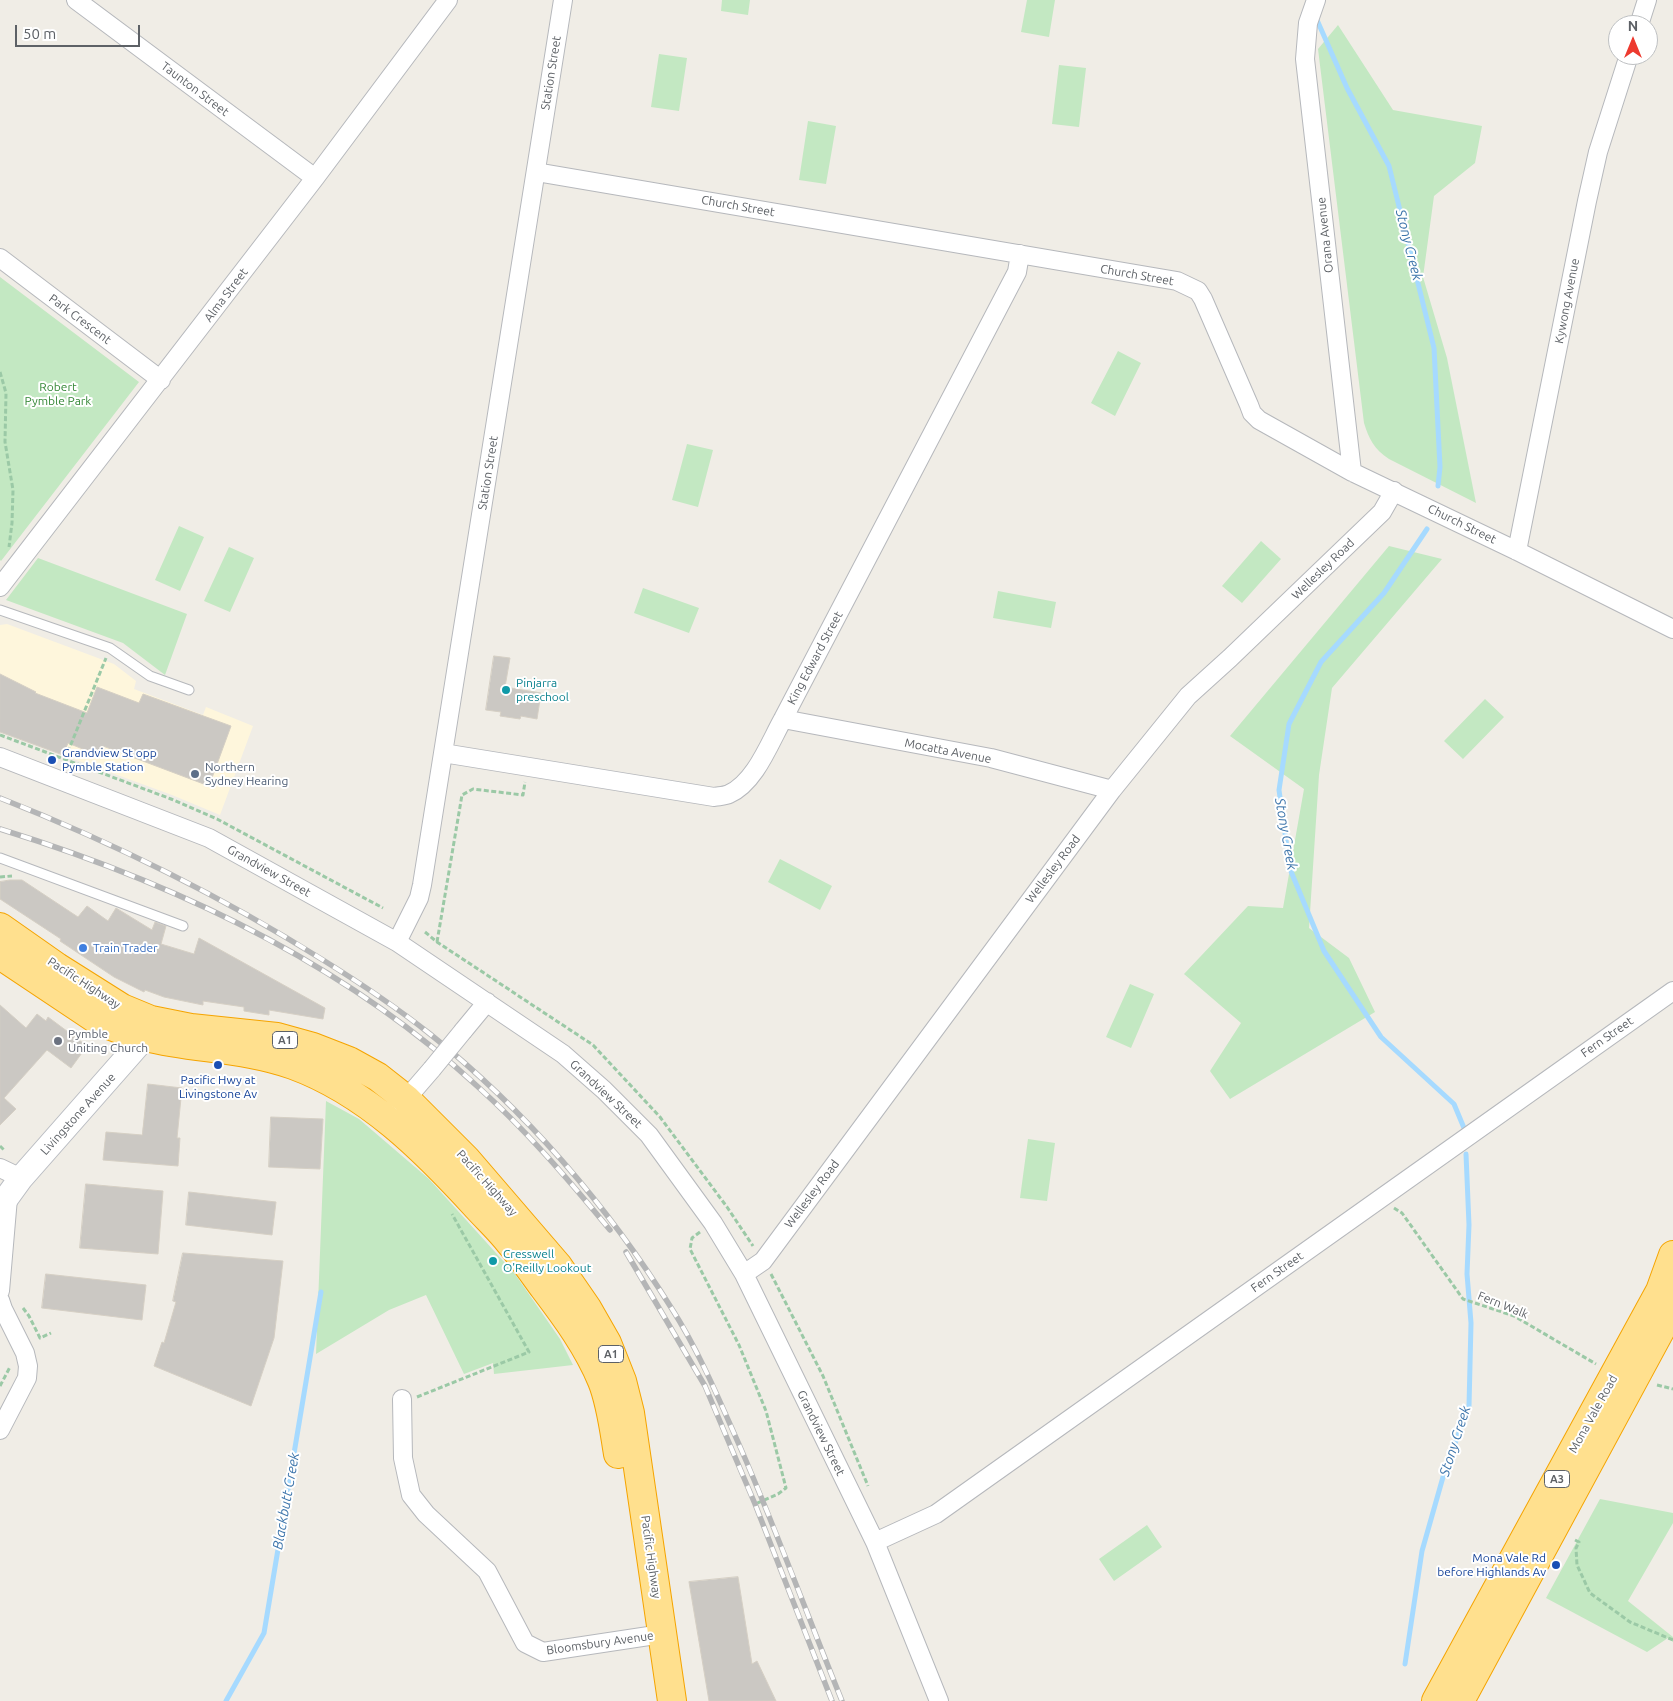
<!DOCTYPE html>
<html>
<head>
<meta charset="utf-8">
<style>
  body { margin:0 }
  #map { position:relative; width:1673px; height:1701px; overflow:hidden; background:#f0ede6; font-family:Ubuntu,sans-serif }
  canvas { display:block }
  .north { position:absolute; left:1608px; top:15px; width:50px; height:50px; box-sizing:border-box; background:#fff; border:1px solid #bec0c2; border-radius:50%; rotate:0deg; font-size:14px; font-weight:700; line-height:20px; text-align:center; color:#5d6166 }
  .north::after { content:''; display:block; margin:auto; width:18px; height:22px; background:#ed3a2f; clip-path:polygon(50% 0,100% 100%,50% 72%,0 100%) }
  .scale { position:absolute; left:15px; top:25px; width:125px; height:22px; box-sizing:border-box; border:2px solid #5d6166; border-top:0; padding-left:6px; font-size:15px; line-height:18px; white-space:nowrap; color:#5d6166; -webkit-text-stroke:4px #fff; paint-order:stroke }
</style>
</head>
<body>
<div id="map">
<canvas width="1673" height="1701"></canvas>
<div class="north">N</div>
<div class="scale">50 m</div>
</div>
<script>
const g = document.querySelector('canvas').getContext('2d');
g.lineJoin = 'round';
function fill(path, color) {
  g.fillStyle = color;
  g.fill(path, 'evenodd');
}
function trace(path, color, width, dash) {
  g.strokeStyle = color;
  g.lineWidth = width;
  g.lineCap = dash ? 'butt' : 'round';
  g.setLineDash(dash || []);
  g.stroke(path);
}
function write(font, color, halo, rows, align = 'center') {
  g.font = font + ' Ubuntu,sans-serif';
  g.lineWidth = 4;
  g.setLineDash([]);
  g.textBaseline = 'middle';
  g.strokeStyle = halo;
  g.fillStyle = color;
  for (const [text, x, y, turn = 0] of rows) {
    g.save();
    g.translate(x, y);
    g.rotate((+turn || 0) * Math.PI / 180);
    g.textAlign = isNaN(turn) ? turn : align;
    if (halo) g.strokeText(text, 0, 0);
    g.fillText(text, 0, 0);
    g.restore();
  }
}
fill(new Path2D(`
  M7 624 114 664 136 681 134 689 203 715 206 707 253 726 220 815 172 795 0 732V625Z`), '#fef6dc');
fill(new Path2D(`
  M722 0H750L748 15 721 11Z
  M1027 0H1055L1049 37 1021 32Z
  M1338 25 1393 110 1482 126 1475 163 1434 196 1423 277 1447 358 1476 503 1389 459C1374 449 1369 439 1364 423L1318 49Z
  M659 54 687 58 679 111 651 107Z
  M1059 65 1086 68 1079 127 1052 124Z
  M808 121 836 126 826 184 799 180Z
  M0 277 139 382 1 561 0 560Z
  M1118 351 1141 363 1115 416 1091 403Z
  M687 444 713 450 698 507 672 500Z
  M179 526 204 537 180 591 155 580Z
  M1261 541 1281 559 1242 603 1222 586Z
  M1389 546 1442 559 1332 688 1319 775 1309 928 1349 958 1375 1012 1230 1099 1210 1071 1241 1023 1184 974 1248 906 1283 908 1304 789 1230 736Z
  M229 547 254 558 230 612 204 601Z
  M38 558 187 614 165 675 123 643 6 600Z
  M643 588 699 608 689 633 634 613Z
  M998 591 1056 602 1051 628 993 618Z
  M1485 699 1504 717 1463 759 1444 741Z
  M780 859 832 886 820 910 768 882Z
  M1130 984 1154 994 1131 1048 1106 1037Z
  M326 1101 359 1119 429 1179 515 1274 560 1339 573 1365 494 1374 493 1363 464 1374 426 1295 389 1310 316 1354Z
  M1028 1139 1055 1143 1047 1201 1020 1198Z
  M1600 1499 1673 1513V1523L1628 1601 1673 1637V1642L1668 1638 1647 1652 1546 1598Z
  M1147 1525 1162 1547 1114 1581 1099 1559Z`), '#c3e8c2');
trace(new Path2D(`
  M1317 20 1347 88 1389 166 1434 348 1440 467 1438 486
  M1427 529 1384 593 1321 662 1289 724 1279 790 1290 869 1324 951 1381 1037 1454 1104 1464 1128
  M1405 1664 1422 1551 1445 1470 1469 1406 1471 1323 1467 1274 1469 1225 1466 1154
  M226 1701 264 1633 321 1292`), '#a6daff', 5);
const building = new Path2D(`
  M494 656 510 658 505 687 541 693 537 719 521 716 520 719 500 716 501 712 486 710Z
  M0 674 36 692 35 693 87 713 97 687 139 703 143 694 231 726 209 786 103 746 100 756 68 743 63 755 0 732Z
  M10 880H22L78 917 87 906 108 921 116 908 152 930 155 922 166 926 161 944 194 954 199 938 325 1008 323 1019 269 1010V1015L244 1011V1007L203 1001V1005L164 997 145 990 144 992 114 977 60 941 61 939 0 899V882Z
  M0 1005 26 1028 37 1014 46 1021 48 1017 87 1046 71 1068 47 1050 4 1098 16 1109 0 1125Z
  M148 1084 182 1088 177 1138H180L178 1166 103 1160 106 1132 142 1135Z
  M271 1117 323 1119 320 1169 269 1167Z
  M86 1184 163 1191 158 1254 80 1248Z
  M189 1192 276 1202 272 1235 186 1225Z
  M183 1253 283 1261 274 1338 251 1406 154 1366 162 1342 164 1343 176 1302 173 1301Z
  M46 1274 146 1285 142 1320 42 1308Z
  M738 1577 752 1664 757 1661 776 1701H709L689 1582Z`);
fill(building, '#cbc8c3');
trace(building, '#d5cfc4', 1);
const lane = new Path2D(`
  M0 610 110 648 150 676 189 690
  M0 858 183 926`);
const street = new Path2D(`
  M76 0 315 178
  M1316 0 1308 23 1305 59 1352 472
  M1639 25 1647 0
  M536 172 1177 281 1198 291 1203 299 1249 405 1252 413 1259 420 1352 472 1517 551 1673 629
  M0 258 161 380
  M1517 551 1587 201 1598 152 1629 55
  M0 587 315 178 448 0
  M783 719 991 758 1112 790
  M443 753 714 797C719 796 725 796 729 794 755 783 770 742 783 719L1017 272 1020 254
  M0 757 209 838 397 942 563 1054 604 1090 649 1135 713 1223 744 1274 875 1542 939 1701
  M397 942 419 898 422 885 563 0
  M463 1031 487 1002
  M400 1106 432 1069
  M0 1168 21 1178
  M744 1274 763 1261 1112 790 1188 696 1230 658 1382 512 1394 491
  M0 1291 8 1198
  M0 1300 3 1309 25 1353 28 1366 27 1378 0 1430
  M402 1399 403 1458 411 1495 426 1514 487 1571 525 1643 543 1652 662 1634
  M875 1542 936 1514 1673 991`);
const secondary = new Path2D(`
  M0 1207 21 1178 145 1037 150 1021`);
const highway = new Path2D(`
  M0 927 57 967 122 1008 151 1020 191 1028 277 1037 313 1047 349 1061 378 1077 406 1099 466 1159 558 1266 587 1308 607 1343 622 1381 630 1413 672 1701
  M0 955 96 1019C112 1027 128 1033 146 1037 195 1049 246 1048 293 1065 367 1092 425 1150 477 1207 488 1219 500 1230 510 1243 522 1257 533 1273 544 1288 566 1317 588 1347 602 1381 611 1403 614 1430 618 1454
  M1436 1701 1660 1291 1673 1255
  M1460 1701 1673 1307`);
trace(lane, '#b6b8bc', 11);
trace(street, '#b6b8bc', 20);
trace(secondary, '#b9bcc2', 26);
trace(highway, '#f5a400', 30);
trace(new Path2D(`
  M0 372 6 393 5 442 13 490 12 523 9 547
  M0 735 171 799 217 819 383 908
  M65 759 106 658
  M0 877 12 876
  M425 932 437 942 593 1045 660 1117 727 1207 753 1246
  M437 942 462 795 473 789 523 795 525 782
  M0 1146 5 1151
  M1394 1208 1402 1213 1463 1299 1514 1316 1596 1364
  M700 1232 692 1238 690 1249 739 1345 766 1411 786 1488 778 1494 755 1504
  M771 1274 823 1376 868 1486
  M23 1308 29 1316 40 1338 51 1333
  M1657 1385 1673 1389
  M0 1386 10 1367
  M417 1397 529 1352 452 1214
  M1575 1540 1579 1542 1576 1548 1577 1565 1590 1593 1630 1622 1673 1640`), '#9bc9a6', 3, [5, 2.5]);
trace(lane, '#fff', 9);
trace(street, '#fff', 18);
trace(secondary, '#fff', 24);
trace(highway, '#ffe08e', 28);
const rail = new Path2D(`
  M0 798C112 842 221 896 323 960 360 983 396 1007 430 1034 525 1110 608 1206 672 1309 700 1353 720 1402 741 1449 777 1532 808 1617 842 1701
  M0 829C172 882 344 963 477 1086 526 1130 568 1179 610 1230
  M626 1252 705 1386 755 1504 832 1701`);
trace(rail, '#b4b5b6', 5.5);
trace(rail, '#fff', 4, [11]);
const streetBridge = new Path2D(`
  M432 1069 463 1031`);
trace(streetBridge, '#b6b8bc', 20, []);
trace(streetBridge, '#fff', 18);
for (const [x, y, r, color] of [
  [506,690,5,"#0f9aa8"],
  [52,760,5,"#1a4fb4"],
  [195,774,5,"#5c6f8a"],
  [83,948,5,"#3f7fe0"],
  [58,1041,5,"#6b7280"],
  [218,1065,5,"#1a4fb4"],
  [493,1261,5,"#0f9aa8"],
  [1556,1565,5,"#1a4fb4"]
]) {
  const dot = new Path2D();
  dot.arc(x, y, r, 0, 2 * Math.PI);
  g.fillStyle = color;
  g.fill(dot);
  trace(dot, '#fff', 2);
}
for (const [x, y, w] of [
  [285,1040,25],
  [611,1354,25],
  [1557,1479,25]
]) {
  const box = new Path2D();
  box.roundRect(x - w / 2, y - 8.5, w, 17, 4);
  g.fillStyle = '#fff';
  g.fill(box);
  trace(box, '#5d6166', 1);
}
write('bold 11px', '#5d6166', null, [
  ["A1",285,1040],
  ["A1",611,1354],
  ["A3",1557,1479]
]);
write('12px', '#5d6166', '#fff', [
  ["Station Street",551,73,-81],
  ["Taunton Street",195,89,37],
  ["Church Street",738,206,10],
  ["Orana Avenue",1325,235,-96],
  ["Church Street",1137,275,10],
  ["Alma Street",226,295,-53],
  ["Kywong Avenue",1567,301,-79],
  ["Park Crescent",80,319,37],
  ["Station Street",488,473,-81],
  ["Church Street",1462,524,26],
  ["Wellesley Road",1323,569,-44],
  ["King Edward Street",815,658,-62],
  ["Mocatta Avenue",948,751,11],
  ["Wellesley Road",1053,869,-53],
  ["Grandview Street",269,871,29],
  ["Pacific Highway",84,983,33],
  ["Fern Street",1607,1037,-35],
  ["Grandview Street",606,1094,43],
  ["Livingstone Avenue",78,1114,-48],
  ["Pacific Highway",487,1183,48],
  ["Wellesley Road",812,1194,-53],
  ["Fern Street",1277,1272,-35],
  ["Fern Walk",1503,1305,22],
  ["Mona Vale Road",1593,1414,-61],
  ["Grandview Street",821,1433,64],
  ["Pacific Highway",651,1557,82],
  ["Bloomsbury Avenue",600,1643,-8]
]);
write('12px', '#348736', '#fff', [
  ["Robert",58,387],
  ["Pymble Park",58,401]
]);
write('12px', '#0d838f', '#fff', [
  ["Pinjarra",516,683],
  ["preschool",516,697],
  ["Cresswell",503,1254],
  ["O'Reilly Lookout",503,1268]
], 'left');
write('12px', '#164399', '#fff', [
  ["Grandview St opp",62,753],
  ["Pymble Station",62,767],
  ["Pacific Hwy at",218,1080,"center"],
  ["Livingstone Av",218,1094,"center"],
  ["Mona Vale Rd",1546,1558,"right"],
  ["before Highlands Av",1546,1572,"right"]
], 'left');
write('12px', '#4e5e75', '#fff', [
  ["Northern",205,767],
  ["Sydney Hearing",205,781]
], 'left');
write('12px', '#366cbe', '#fff', [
  ["Train Trader",93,948]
], 'left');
write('12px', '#5b616d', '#fff', [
  ["Pymble",68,1034],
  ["Uniting Church",68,1048]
], 'left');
write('italic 14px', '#3d75ab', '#fff', [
  ["Stony Creek",1409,245,76],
  ["Stony Creek",1286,834,80],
  ["Stony Creek",1455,1441,-72],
  ["Blackbutt Creek",286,1501,-80]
]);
</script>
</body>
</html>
